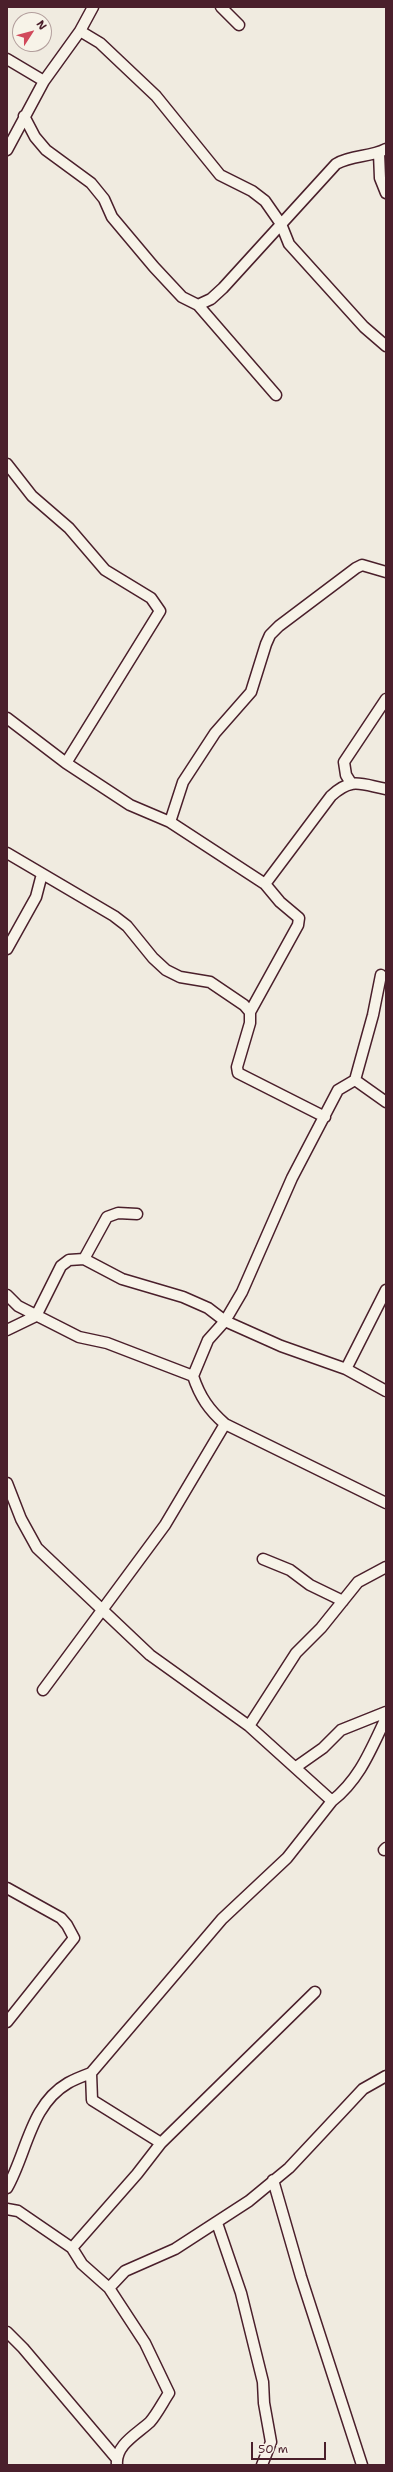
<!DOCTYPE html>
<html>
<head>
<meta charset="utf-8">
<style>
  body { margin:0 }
  #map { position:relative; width:393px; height:2472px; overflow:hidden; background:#f0ebe0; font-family:"Shantell Sans",sans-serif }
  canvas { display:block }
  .frame { position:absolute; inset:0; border:8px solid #4a1f2b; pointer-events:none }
  .north { position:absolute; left:12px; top:12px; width:40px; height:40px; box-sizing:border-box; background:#f7f3e8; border:1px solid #b29e9c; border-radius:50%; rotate:54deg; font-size:11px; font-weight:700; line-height:16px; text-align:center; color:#4a1f2b }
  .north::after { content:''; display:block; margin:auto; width:14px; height:18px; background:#d1495b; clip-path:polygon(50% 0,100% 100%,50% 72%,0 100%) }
  .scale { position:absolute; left:251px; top:2442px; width:75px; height:18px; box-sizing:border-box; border:2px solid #4a1f2b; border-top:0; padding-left:5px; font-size:12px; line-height:14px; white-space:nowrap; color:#4a1f2b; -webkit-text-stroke:3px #f7f3e8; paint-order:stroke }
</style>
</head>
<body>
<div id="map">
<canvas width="393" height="2472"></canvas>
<div class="frame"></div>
<div class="north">N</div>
<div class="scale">50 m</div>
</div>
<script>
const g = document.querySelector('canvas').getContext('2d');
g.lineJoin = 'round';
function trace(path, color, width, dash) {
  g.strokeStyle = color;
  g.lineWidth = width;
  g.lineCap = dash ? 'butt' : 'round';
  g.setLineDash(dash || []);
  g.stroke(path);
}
const minor = new Path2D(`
  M221 7 239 25
  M80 31 100 43 156 96 220 175 252 191 265 201 281 224 289 244 364 327 386 346
  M7 59 44 81
  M24 116 35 137 46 150 91 183 104 199 112 217 154 267 182 297 198 305 211 299 223 288 336 164C353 154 369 158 386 149
  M7 150 44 81 80 31 93 7
  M379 153 380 178 386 193
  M198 305 276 395
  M7 464 32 496 69 528 105 570 151 598 160 611 66 763
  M7 718 66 763 130 805 170 822 265 884 280 902 299 918 298 925 250 1012
  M351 783 346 775 344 762 386 699
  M170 822 183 782 215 733 251 692 266 644 270 635 279 626 356 568 362 565 386 572
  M7 853 114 916 127 926 153 958 166 970 180 977 210 982 244 1005 250 1012V1023L237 1067 238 1073 325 1117
  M265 884 331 796C352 777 360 784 386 789
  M7 949 36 897 42 874
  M355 1080 373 1015 381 975
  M386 1102 355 1080 338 1090 292 1178 242 1292 225 1321 208 1340 193 1376C200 1397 209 1410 225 1424L386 1503
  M84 1259 107 1217 118 1213 137 1214
  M7 1295 18 1306 79 1337 107 1343 193 1376
  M7 1330 36 1316 61 1266 69 1260 84 1259 122 1279 183 1297 208 1308 225 1321 281 1346 346 1369 386 1391
  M346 1369 386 1290
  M7 1483 21 1519 37 1548 150 1655 249 1726 332 1801 287 1858 222 1919 91 2073 92 2100 161 2143
  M263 1559 290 1570 310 1585 343 1601
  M43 1690 165 1525 225 1424
  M249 1726 296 1653 321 1628 358 1582 386 1567
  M296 1767 323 1748 341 1730 386 1712
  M332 1801C360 1779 371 1749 386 1718
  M384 1850 386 1848
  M7 1888 61 1918 67 1925 74 1938 7 2022
  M273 2180 301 2277 362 2465
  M7 2188C27 2153 30 2105 68 2083 75 2079 83 2076 91 2073
  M7 2209 18 2211 72 2248 82 2264 109 2288 145 2343 169 2393C163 2402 157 2414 150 2422 137 2434 115 2445 117 2465
  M217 2223 241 2293 263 2382 264 2403 271 2442 262 2465
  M72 2248 137 2174 161 2143 315 1992
  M109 2288 125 2271 175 2249 249 2201 289 2168 363 2089 386 2076
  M7 2332 23 2348 117 2459`);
trace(minor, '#4a1f2b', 13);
trace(minor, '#f7f3e8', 10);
</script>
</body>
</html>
